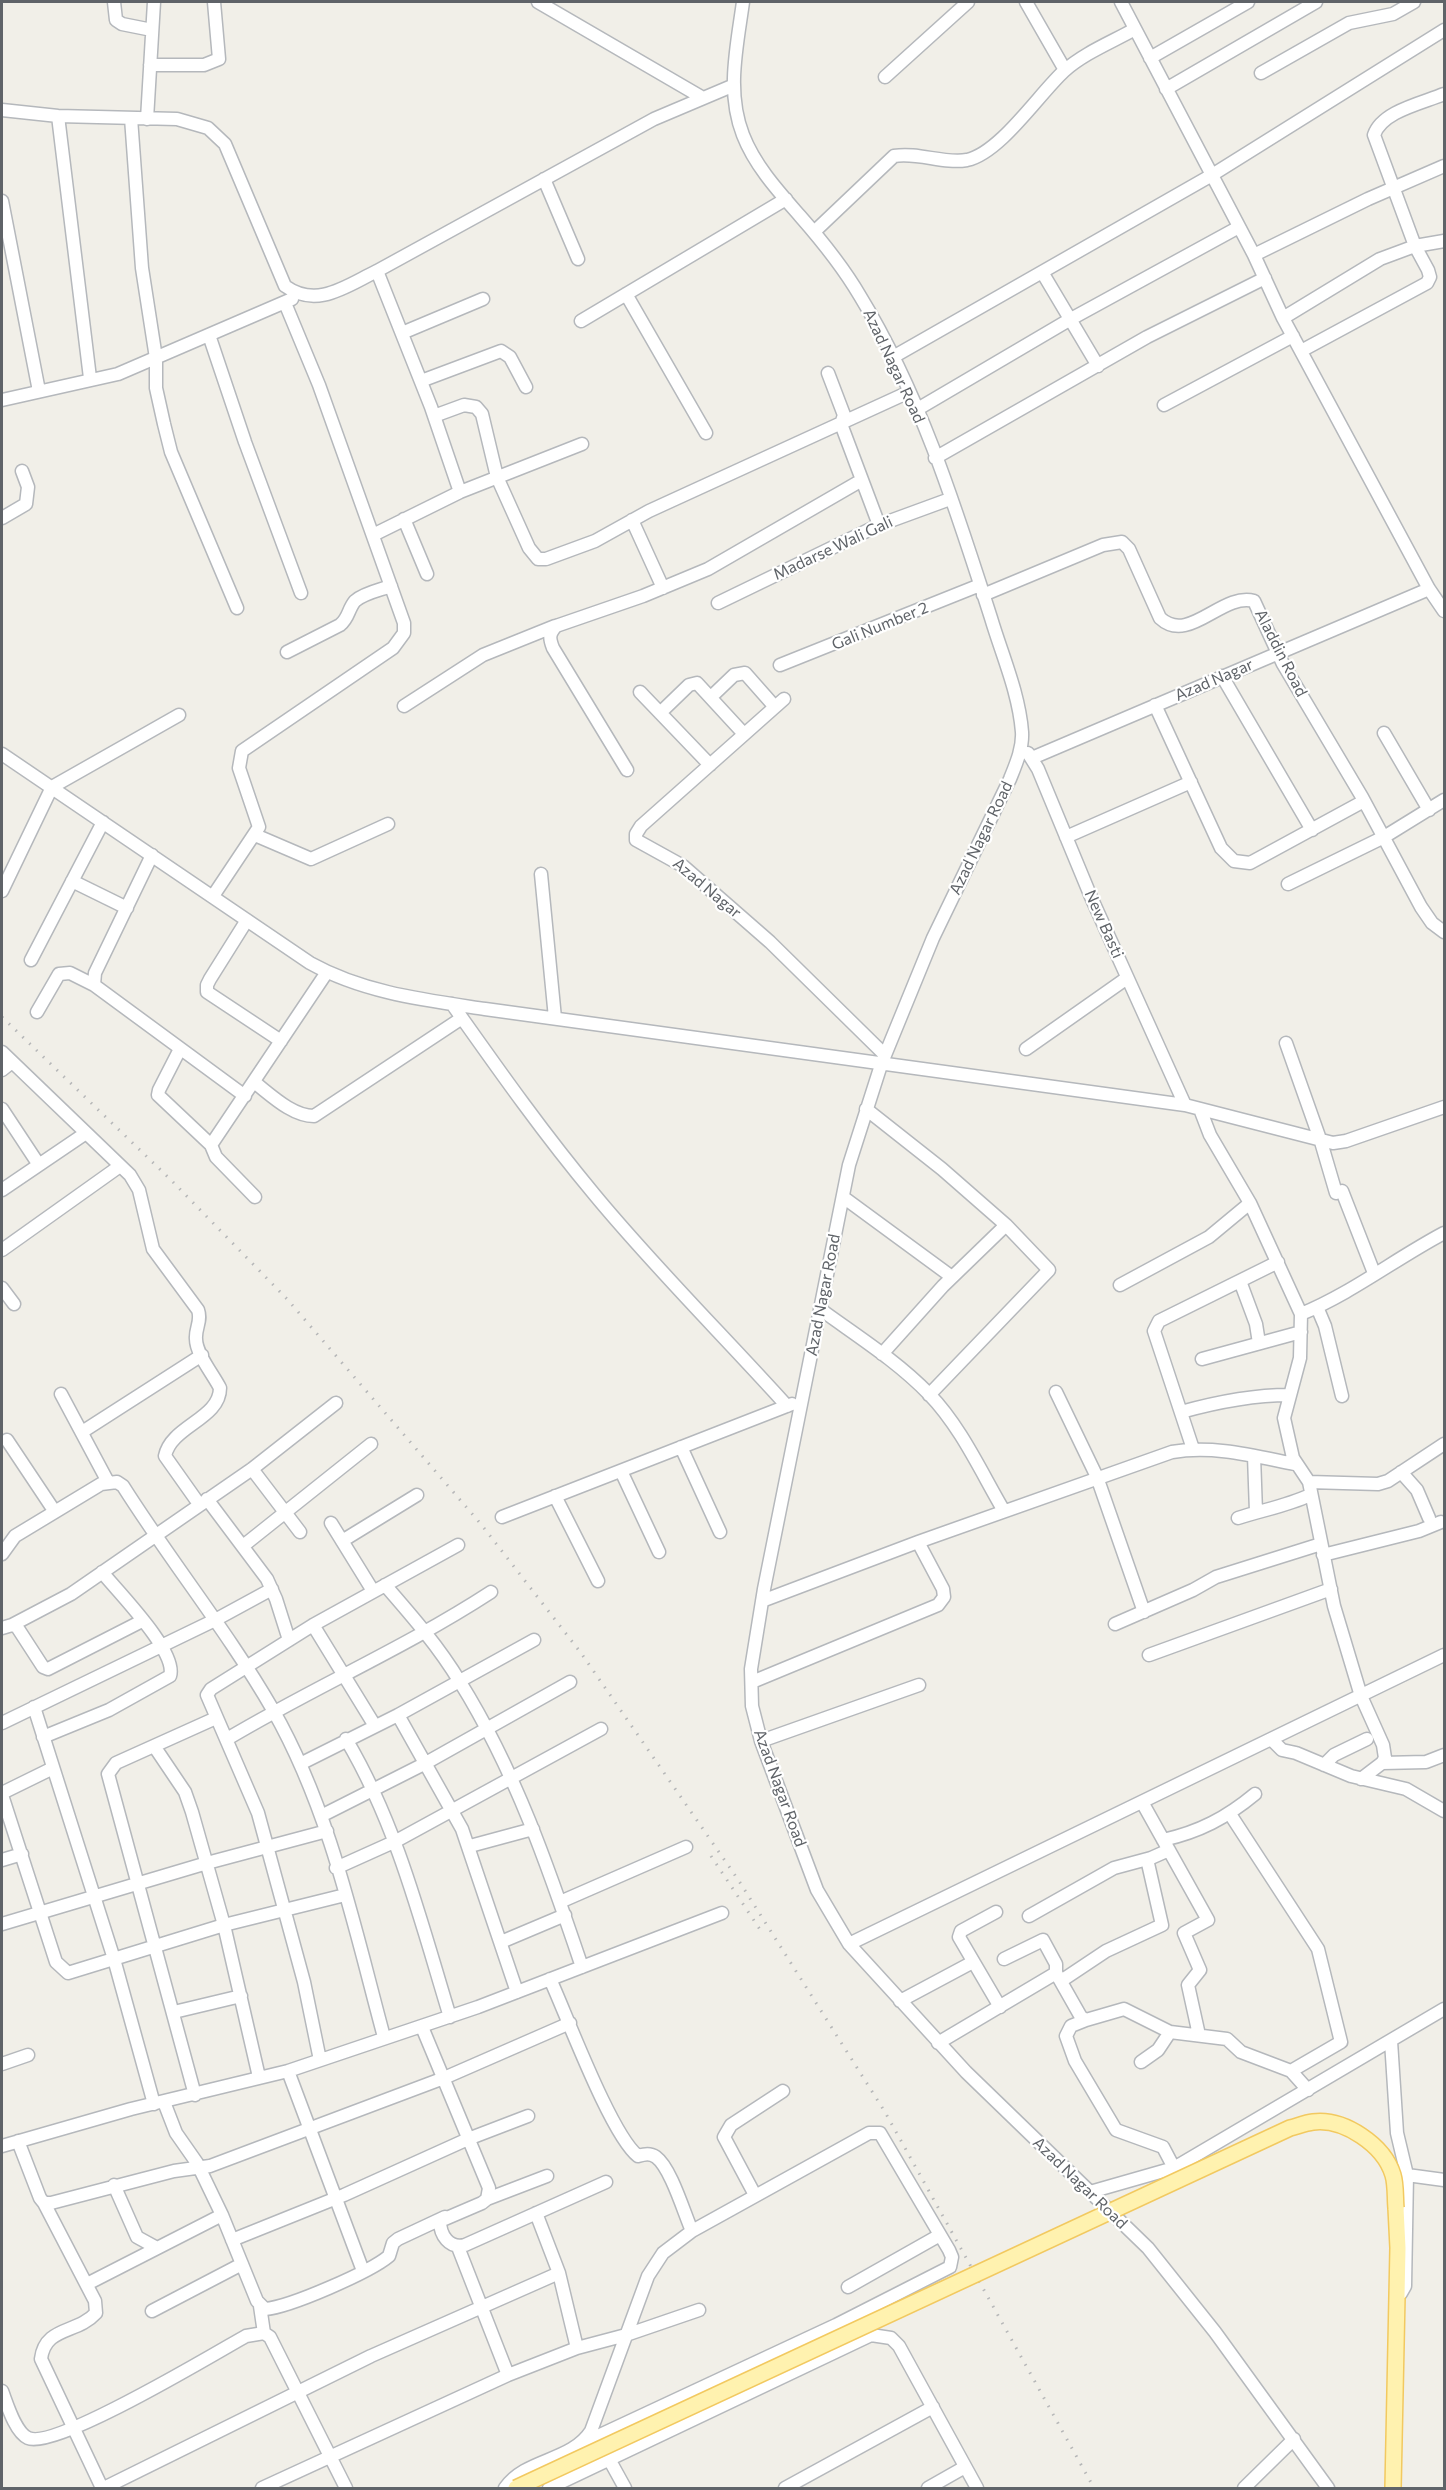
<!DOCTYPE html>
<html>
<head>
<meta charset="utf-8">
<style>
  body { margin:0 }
  #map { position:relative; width:1446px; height:2490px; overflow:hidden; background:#f1efe8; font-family:Commissioner,sans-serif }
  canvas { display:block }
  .frame { position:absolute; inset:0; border:3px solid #5f6368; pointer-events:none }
</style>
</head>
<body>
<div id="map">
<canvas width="1446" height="2490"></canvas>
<div class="frame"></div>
</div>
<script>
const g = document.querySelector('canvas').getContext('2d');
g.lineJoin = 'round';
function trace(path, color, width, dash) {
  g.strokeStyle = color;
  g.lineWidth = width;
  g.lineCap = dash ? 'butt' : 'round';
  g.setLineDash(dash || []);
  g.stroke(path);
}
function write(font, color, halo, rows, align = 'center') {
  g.font = font + ' Commissioner,sans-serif';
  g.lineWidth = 4.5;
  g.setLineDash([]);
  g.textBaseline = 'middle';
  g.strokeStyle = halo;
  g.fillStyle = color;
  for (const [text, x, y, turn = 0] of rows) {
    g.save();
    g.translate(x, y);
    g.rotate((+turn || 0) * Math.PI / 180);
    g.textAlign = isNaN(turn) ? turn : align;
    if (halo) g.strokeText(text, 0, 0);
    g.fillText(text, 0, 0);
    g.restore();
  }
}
const minor = new Path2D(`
  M114 2 116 20 122 24 152 30
  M538 2 703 98
  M743 2C737 46 726 92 743 135 755 166 779 192 800 216 822 241 843 267 860 296 920 394 956 509 991 618 1002 655 1019 693 1022 732 1023 748 1016 764 1010 779L933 938 881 1065 849 1165 764 1589 751 1669 752 1706 761 1741 817 1890 849 1944 966 2072 1148 2248 1215 2332 1328 2488
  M1026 2 1065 70
  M1121 2 1254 255 1283 318 1429 589 1444 611
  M1150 58 1248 2
  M150 65H204L219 59 214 2
  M1261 73 1349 23 1393 14 1414 2
  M885 77 968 2
  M1166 89 1316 2
  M2 110 58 116 177 119 208 128 225 144 285 286C317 309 346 286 377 271L654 119 732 86
  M58 116 90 378
  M131 118 142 268 156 358V388L164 424 171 452 237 608
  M147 119 154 2
  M544 179 578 259
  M2 201 39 391
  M814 232 894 156C919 152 943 164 967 160 1000 153 1039 94 1064 71 1084 53 1112 42 1135 29
  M1254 255 1368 199 1444 166
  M377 271 431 407 460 492
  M1042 272 1098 366
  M626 294 706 433
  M1283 318 1380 259 1415 246 1444 241
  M581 321 786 199
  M402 333 483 299
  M209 335 245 442 301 593
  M1301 351 1427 283 1430 277 1428 270 1415 246 1374 135C1382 111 1423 103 1444 94
  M893 357 1212 175 1444 30
  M828 373 844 415 841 424 879 525
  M421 381 501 351 510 357 526 387
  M2 400 118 374 292 299
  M1164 405 1293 336
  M916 410 1069 320 1239 227
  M434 416 464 405 476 407 482 414 497 477 529 548 538 559H546L595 541 649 511 909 392
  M935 458 1147 337 1265 278
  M2 518 26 504 28 487 22 471
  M404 519 427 574
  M632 520 663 588
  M373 535 460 492 582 444
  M983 595 1103 545 1122 542 1129 549 1160 618C1189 645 1222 592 1254 601L1283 664 1362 797 1421 907 1432 923 1444 932
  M718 603 879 525 950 499
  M287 652 340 625C349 618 348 609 355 601 364 593 380 590 391 586
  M780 665 980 585
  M1222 676 1312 830
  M640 692 710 765
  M711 697 734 675 745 673 775 707
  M784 699 641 826 636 834V840L683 866 770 942 885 1055
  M1155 705 1221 848 1234 861 1250 863 1364 801
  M404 706 483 655 555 626
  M660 713 689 685 697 683 744 734
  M1384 733 1429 810
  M1028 753 1038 769 1091 897 1185 1105
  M2 754 310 963C364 993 425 1000 485 1009L1185 1105 1333 1143 1346 1141 1444 1107
  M1032 758 1429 589
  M627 770 553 648C549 638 549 634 556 626L643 596 708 569 862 480
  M255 835 311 859 388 824
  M1066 837 1191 782
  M152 855 95 973 94 985 245 1096
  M541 874 555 1018
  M72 881 127 908
  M1288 884 1384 837 1444 800
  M2 891 52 787 179 715
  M213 896 259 827 239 768 242 751 393 648 404 633V623L319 385 285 303
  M247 920 210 979 207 985V992L281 1041
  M31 960 103 822
  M452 1004C498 1069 543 1133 594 1194 655 1268 723 1335 787 1406
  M37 1012 59 974 70 973 94 985
  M1286 1043 1321 1142 1336 1193
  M180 1049 159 1090 158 1095 211 1145
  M1026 1049 1127 978
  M2 1052 130 1175 139 1190 153 1249 198 1310C202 1321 195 1328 196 1339 196 1354 213 1374 220 1388 220 1419 171 1426 165 1456L199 1504
  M2 1070 12 1062
  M254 1082C271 1095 292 1116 314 1116L462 1018
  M2 1109 39 1165
  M866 1109 942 1169 1006 1225 1049 1270 929 1395
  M1200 1109 1210 1135 1250 1203 1301 1314 1300 1358 1284 1418 1293 1458 1309 1482 1334 1606 1361 1696 1383 1745 1385 1758 1382 1763 1361 1779
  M2 1190 86 1133
  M1342 1191 1374 1273
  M255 1197 216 1157 211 1145 327 972
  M843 1197 952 1277
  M2 1250 120 1166
  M1240 1281 1256 1324 1259 1343
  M1120 1285 1209 1237 1250 1203
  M2 1288 14 1304
  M1317 1307 1325 1326 1342 1396
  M820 1309C857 1336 897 1361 929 1394 961 1427 981 1472 1004 1511
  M1301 1314C1352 1293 1395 1259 1444 1233
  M882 1354 943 1286 1006 1225
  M1202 1359 1301 1332
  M1056 1392 1097 1477 1144 1612
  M61 1394 108 1482
  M1181 1412C1217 1402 1251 1395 1289 1395
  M82 1432 202 1355
  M7 1440 55 1512
  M681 1447 720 1532
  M1193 1449 1154 1331 1159 1321 1278 1262
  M1254 1456 1256 1512
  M252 1469 300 1532
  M621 1471 659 1552
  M1401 1472 1417 1490 1429 1518
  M1309 1482 1378 1484 1388 1481 1444 1444
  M555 1496 598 1581
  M207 1499 267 1579 276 1599 289 1640
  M502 1517 792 1404
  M1238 1518C1262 1510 1287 1506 1310 1495
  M331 1523 373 1591
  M342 1541 417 1495
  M243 1546 371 1444
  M2 1554 15 1536 101 1484 117 1482 123 1486C171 1562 228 1632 273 1710 330 1810 354 1926 384 2037
  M1323 1555 1419 1531 1441 1522
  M385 1585C412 1616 439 1647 460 1682 515 1770 549 1869 582 1967
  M762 1601 918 1542 1172 1452C1214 1445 1254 1456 1295 1464
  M1115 1624 1193 1590 1216 1577 1321 1544
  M12 1625 71 1594 252 1469 336 1403
  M313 1625 375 1726
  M2 1628 12 1625 17 1627 43 1667 48 1669 142 1621
  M1149 1655 1331 1589
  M752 1682 938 1605 944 1597 943 1589 918 1542
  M34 1707 114 1959 154 2104
  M398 1715 462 1829 517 1992
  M2 1723 215 1620 272 1589
  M43 1737 109 1710 170 1676C178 1652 118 1592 102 1572
  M227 1739C314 1687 405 1648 491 1592
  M346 1739C397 1825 421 1922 450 2017
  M1271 1739 1282 1750 1296 1753 1351 1776 1406 1789 1444 1811
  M761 1741 919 1685
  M154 1746 185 1792 192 1812 224 1925 259 2077
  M1382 1763 1426 1762 1444 1755
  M300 1764 398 1715 534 1640
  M1324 1765 1334 1755 1367 1739
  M2 1793 53 1768
  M2 1795 56 1962 68 1973 224 1925 345 1895
  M1142 1802 1208 1920 1184 1933 1200 1970 1188 1985 1199 2035
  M1230 1814 1318 1949 1341 2042 1291 2071
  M321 1816 424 1764 570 1682
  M1163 1840C1199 1832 1226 1818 1255 1794
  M470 1846 533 1829
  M2 1860 22 1854
  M336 1868 396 1841 601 1729
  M560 1902 686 1847
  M996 1912 961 1931 959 1937 1000 2007
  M1029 1916 1114 1868 1151 1858 1169 1850
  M2 1924 207 1863 327 1831
  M501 1942 565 1915
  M849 1944 1444 1655
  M1004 1959 1043 1940 1056 1964V1973L1081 2017 1086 2020 1124 2009 1170 2032 1227 2039 1241 2052 1291 2071 1308 2090
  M550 1979C567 2016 611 2135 638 2156 645 2154 650 2153 656 2157 671 2168 684 2213 692 2231
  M1061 1981 1106 1951 1162 1925 1147 1859
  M900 2001 973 1962
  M174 2012 241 1996
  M1086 2020 1071 2026 1066 2036 1075 2061 1116 2130 1163 2147 1174 2168
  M422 2027 489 2188 487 2199 482 2203 440 2221C440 2235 449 2249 465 2245L606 2182
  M1391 2041 1397 2133 1407 2175 1405 2286 1401 2293H1397
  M938 2043 1056 1973
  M320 2060 304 1982 258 1813 207 1695 211 1689 313 1625 458 1545
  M1141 2062 1158 2050 1170 2032
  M2 2064 28 2055
  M288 2071 363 2271
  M195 2095 108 1774 116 1763 216 1718
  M164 2102 176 2133 197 2163 222 2215 257 2301 265 2309C290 2307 370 2272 389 2256L393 2243 398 2239 445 2217
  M18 2141 40 2198 44 2203H51L174 2171 210 2166 444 2078 570 2023
  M2 2146 131 2109 288 2071 478 2007 722 1913
  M1407 2175 1444 2180
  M114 2185 137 2237 157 2248
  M1090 2192 1174 2168 1444 2009
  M755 2195 724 2137 731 2125 783 2091
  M487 2199 547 2176
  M44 2203 95 2301 96 2313C77 2334 45 2326 41 2359L102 2488
  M536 2213 559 2273 577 2348
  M232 2240 344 2195 468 2139 528 2116
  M458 2247 508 2375
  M87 2284 222 2215
  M848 2287 940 2235
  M260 2306 264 2333
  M152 2311 242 2264
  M2 2391C7 2404 15 2432 28 2438 55 2450 214 2354 246 2336L264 2333 270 2337 346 2488
  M609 2459 625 2488
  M104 2488 371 2356 559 2273
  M262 2488 508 2375 577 2348 626 2335 699 2310
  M505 2488C526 2458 571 2462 591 2431L648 2276 663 2253 692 2231 869 2133H880L949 2250 952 2257 950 2267 836 2325 583 2443
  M549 2488 871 2335 891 2338 899 2346 977 2488
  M785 2488 933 2407
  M928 2488 965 2467
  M1244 2488 1294 2439`);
const major = new Path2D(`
  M1393 2488 1398 2248 1396 2208`);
trace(minor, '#b5b8bc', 15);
trace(major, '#f2c960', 18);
trace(minor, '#fff', 12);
trace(major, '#fff2af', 15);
trace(new Path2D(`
  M2 1017 171 1180 287 1299 480 1523 581 1653 739 1881 885 2112 1094 2488
  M711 1856 763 1934`), '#b6b7b8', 3, [1.5, 8]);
const majorBridge = new Path2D(`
  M516 2488 1290 2128C1298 2126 1305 2123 1313 2122 1344 2118 1384 2145 1393 2175 1396 2185 1395 2198 1396 2208`);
trace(majorBridge, '#f2c960', 18, []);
trace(majorBridge, '#fff2af', 15);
write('16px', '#5f6368', '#fff', [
  ["Azad Nagar Road",894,366,65],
  ["Madarse Wali Gali",833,548,-25],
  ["Gali Number 2",880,626,-22],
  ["Aladdin Road",1281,653,63],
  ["Azad Nagar",1214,680,-23],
  ["Azad Nagar Road",981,838,-64],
  ["Azad Nagar",707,888,40],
  ["New Basti",1104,924,66],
  ["Azad Nagar Road",823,1295,-79],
  ["Azad Nagar Road",780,1788,70],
  ["Azad Nagar Road",1080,2183,44]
]);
</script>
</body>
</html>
